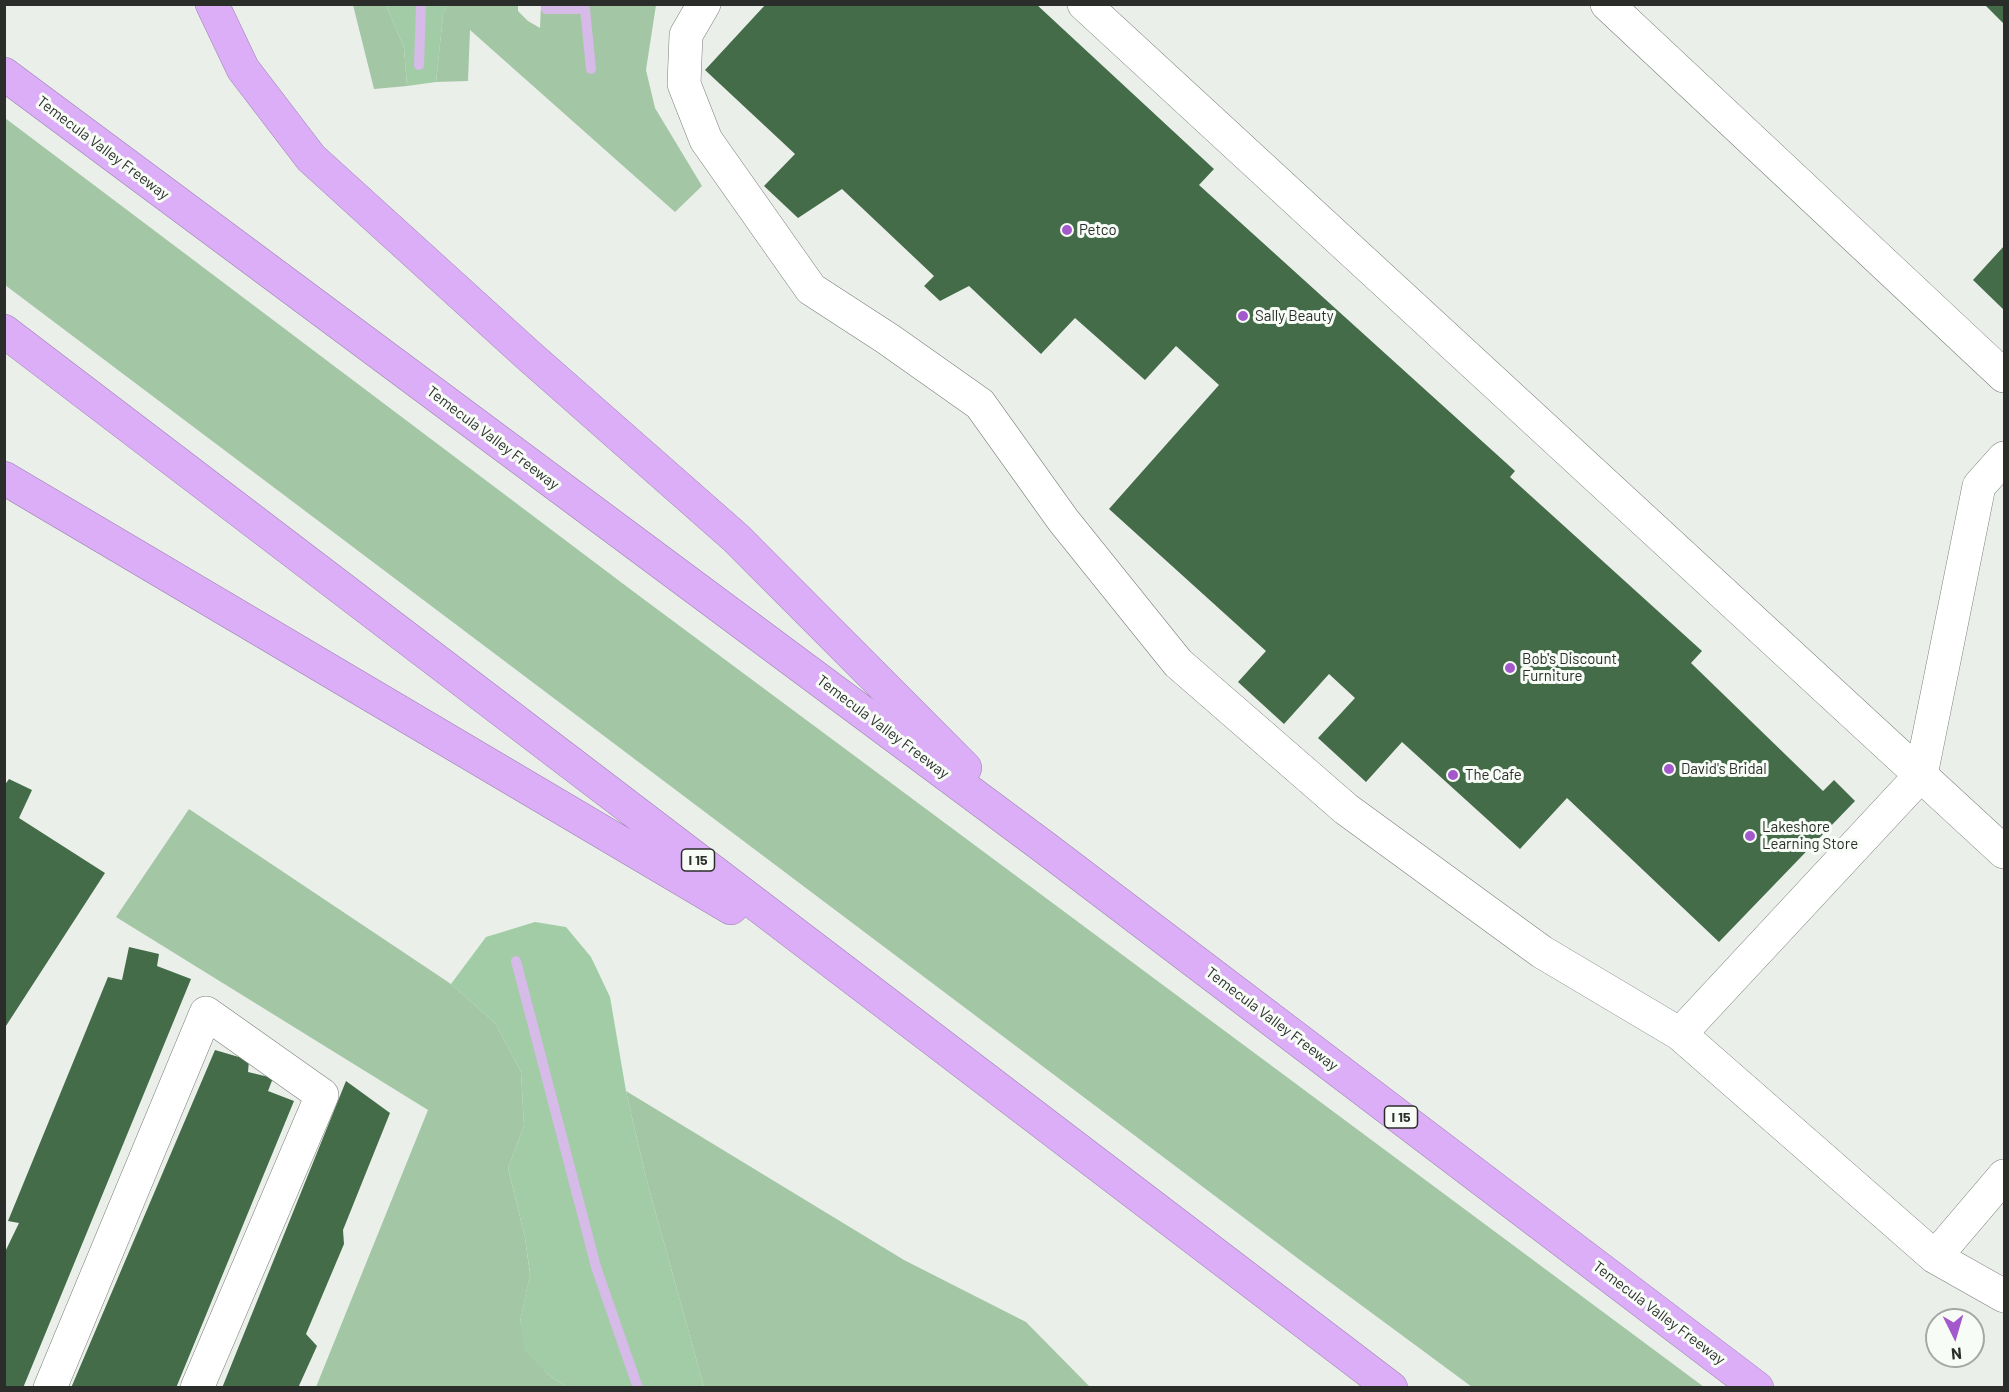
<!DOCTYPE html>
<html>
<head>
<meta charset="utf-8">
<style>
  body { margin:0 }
  #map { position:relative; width:2009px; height:1392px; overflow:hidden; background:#eaefea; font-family:Barlow,sans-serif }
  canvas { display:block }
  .frame { position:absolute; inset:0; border:6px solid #2b2d2b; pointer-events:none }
  .north { position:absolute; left:1925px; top:1308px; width:60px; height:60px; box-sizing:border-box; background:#f7fcf7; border:2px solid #a5a9a5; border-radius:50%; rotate:175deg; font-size:16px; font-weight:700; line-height:24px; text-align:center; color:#2b2d2b }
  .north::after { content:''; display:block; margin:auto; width:21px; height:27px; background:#a359cc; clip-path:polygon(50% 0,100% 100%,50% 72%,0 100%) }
</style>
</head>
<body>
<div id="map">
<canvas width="2009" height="1392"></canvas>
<div class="frame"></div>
<div class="north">N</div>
</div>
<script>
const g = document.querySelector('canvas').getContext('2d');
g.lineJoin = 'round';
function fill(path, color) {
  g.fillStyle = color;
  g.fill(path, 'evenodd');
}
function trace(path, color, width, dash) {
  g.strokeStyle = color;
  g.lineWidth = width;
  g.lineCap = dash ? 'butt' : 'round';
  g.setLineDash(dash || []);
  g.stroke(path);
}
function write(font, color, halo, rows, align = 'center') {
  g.font = font + ' Barlow,sans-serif';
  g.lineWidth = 6;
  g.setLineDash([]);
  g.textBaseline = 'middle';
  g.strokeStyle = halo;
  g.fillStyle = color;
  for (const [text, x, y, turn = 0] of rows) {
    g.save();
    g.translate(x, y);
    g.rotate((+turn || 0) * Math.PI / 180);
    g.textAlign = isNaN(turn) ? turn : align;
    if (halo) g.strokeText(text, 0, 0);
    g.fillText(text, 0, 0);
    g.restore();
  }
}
fill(new Path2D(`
  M353 5H386L404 48 407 86 374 89Z
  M447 5H518V11L528 21 540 28 541 5H656L646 70 655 108 702 186 675 212 470 30 468 81 436 82 443 15Z
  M5 118 634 592 1704 1387H1472L1300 1260 5 285Z
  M189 809 451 984 495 1023 521 1072 524 1126 508 1168 525 1238 530 1274 520 1322 545 1372 566 1387H316L428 1110 116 917Z
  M626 1091 904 1260 1026 1322 1090 1387H704L646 1178Z`), '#a3c6a5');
fill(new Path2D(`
  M386 5H447L443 16 436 82 407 86 404 48Z
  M535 922 566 927 591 957 610 997 626 1091 646 1178 704 1387H566L545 1372 524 1350 520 1322 530 1273 525 1238 508 1168 524 1126 521 1072 495 1023 451 984 486 937Z`), '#a1cca5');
trace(new Path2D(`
  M546 9H585L591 69
  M419 65 421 4
  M516 961 596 1267 638 1388`), '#d6bae8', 10);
fill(new Path2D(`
  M766 4H1036L1214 169 1199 185 1515 471 1510 477 1702 651 1691 663 1823 791 1834 780 1855 801 1719 942 1567 798 1520 849 1402 742 1366 782 1318 738 1355 698 1329 674 1284 724 1238 682 1266 651 1109 509 1219 385 1176 346 1145 380 1075 318 1041 354 969 286 940 301 924 286 934 276 842 189 798 218 764 186 795 154 705 70Z
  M1984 4H2004V24Z
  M2004 246V310L1973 280Z
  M9 779 32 790 19 818 105 873 4 1029V786Z
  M129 947 159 954 157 966 191 979 23 1388H4V1254L19 1223 8 1221 108 977 122 980Z
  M215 1050 249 1060 248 1072 273 1078 268 1091 294 1101 176 1388H71Z
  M346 1081 390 1113 343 1230 344 1244 306 1334 317 1346 298 1388H222Z`), '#456c49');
const minor = new Path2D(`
  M704 4 686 35 684 84 706 140 811 289 888 339 980 404 1063 520 1178 663 1346 809 1542 952 1680 1034 1935 1257 2004 1296
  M1084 4 2004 852
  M1607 4 2004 376
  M1680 1034 1921 775 1979 486 2004 458
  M1935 1257 2004 1176
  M50 1388 206 1013 322 1095 197 1388`);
const highway = new Path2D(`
  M212 4 243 69 311 158 528 355 736 538 965 768
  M4 74 1044 847 1757 1388
  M4 331 1391 1388
  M4 478 731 908`);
trace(minor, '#7a7e7a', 34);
trace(highway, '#9d81b0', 34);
trace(minor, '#fff', 33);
trace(highway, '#dbaef7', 33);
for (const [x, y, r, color] of [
  [1067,230,6,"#a359cc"],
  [1243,316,6,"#a359cc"],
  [1510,668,6,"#a359cc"],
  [1669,769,6,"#a359cc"],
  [1453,775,6,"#a359cc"],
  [1750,836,6,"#a359cc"]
]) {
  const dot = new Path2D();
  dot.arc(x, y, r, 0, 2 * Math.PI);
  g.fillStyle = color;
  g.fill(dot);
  trace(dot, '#f7fcf7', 2);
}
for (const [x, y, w] of [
  [698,860,33],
  [1401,1117,33]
]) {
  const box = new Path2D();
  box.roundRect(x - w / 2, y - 11, w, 22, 4.5);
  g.fillStyle = '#f7fcf7';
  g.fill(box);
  trace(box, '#2b2d2b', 1.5);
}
write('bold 14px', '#2b2d2b', null, [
  ["I 15",698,860],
  ["I 15",1401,1117]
]);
write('15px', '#2b2d2b', '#f7fcf7', [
  ["Temecula Valley Freeway",103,148,37],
  ["Temecula Valley Freeway",493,438,37],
  ["Temecula Valley Freeway",883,727,37],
  ["Temecula Valley Freeway",1272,1019,37],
  ["Temecula Valley Freeway",1659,1313,37]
]);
write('15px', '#2b2d2b', '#f7fcf7', [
  ["Petco",1079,230],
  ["Sally Beauty",1255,316],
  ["Bob's Discount",1522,659],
  ["Furniture",1522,676],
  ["David's Bridal",1681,769],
  ["The Cafe",1465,775],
  ["Lakeshore",1762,827],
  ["Learning Store",1762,844]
], 'left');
</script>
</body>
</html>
